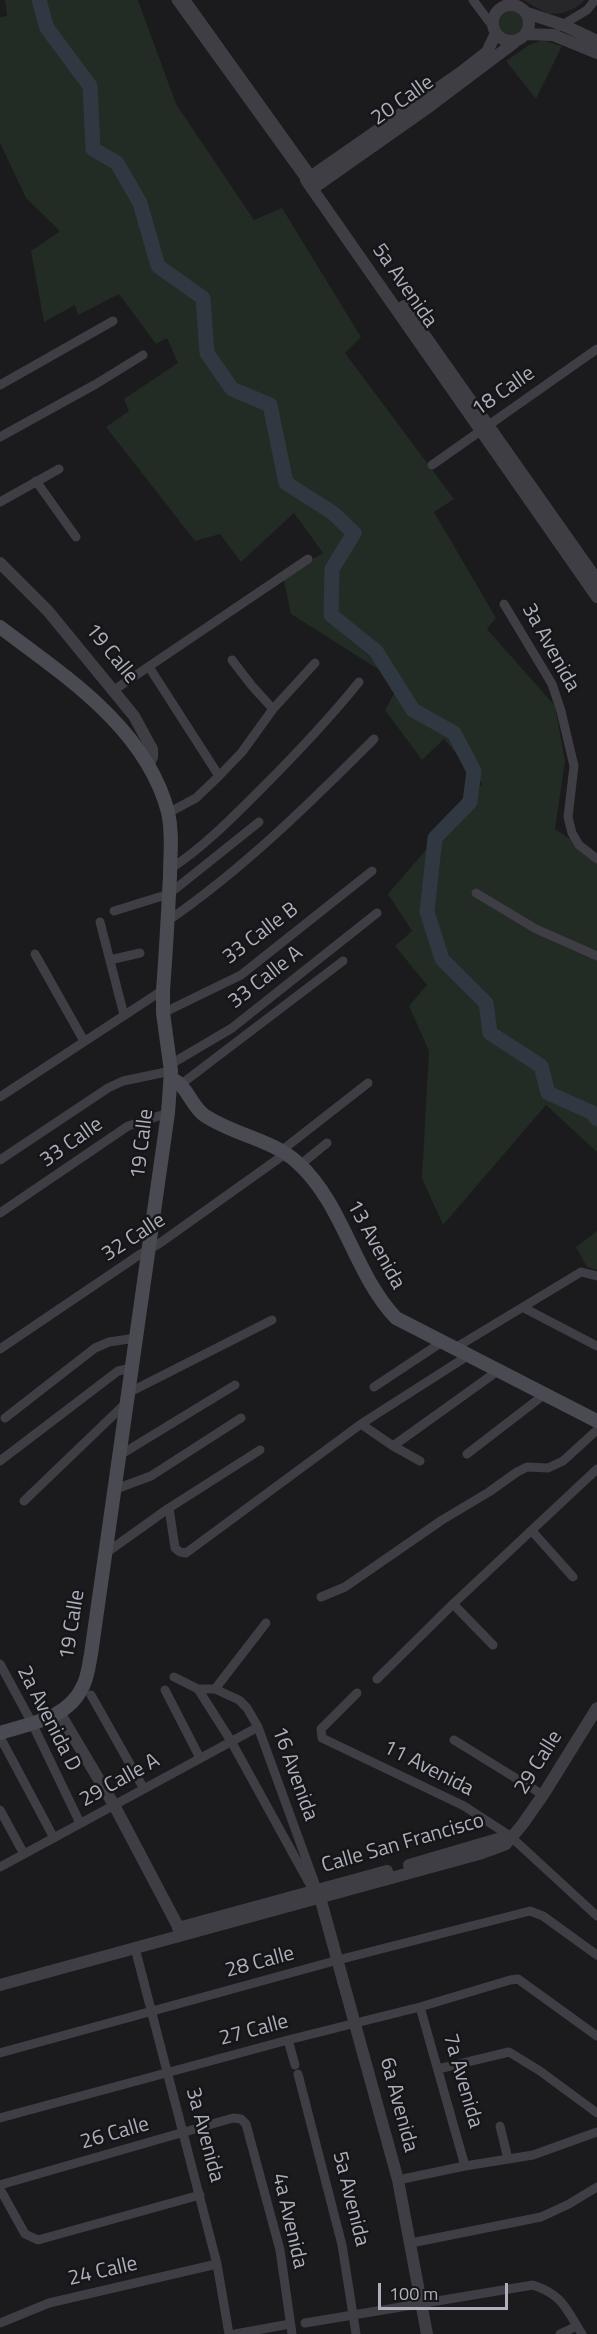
<!DOCTYPE html>
<html>
<head>
<meta charset="utf-8">
<style>
  body { margin:0 }
  #map { position:relative; width:597px; height:2334px; overflow:hidden; background:#1b1b1d; font-family:"Titillium Web",sans-serif }
  canvas { display:block }
  .scale { position:absolute; left:378px; top:2283px; width:130px; height:27px; box-sizing:border-box; border:3px solid #adb0bc; border-top:0; padding-left:8px; font-size:18px; line-height:21px; white-space:nowrap; color:#adb0bc; -webkit-text-stroke:4px #161618; paint-order:stroke }
</style>
</head>
<body>
<div id="map">
<canvas width="597" height="2334"></canvas>
<div class="scale">100 m</div>
</div>
<script>
const g = document.querySelector('canvas').getContext('2d');
g.lineJoin = 'round';
function fill(path, color) {
  g.fillStyle = color;
  g.fill(path, 'evenodd');
}
function trace(path, color, width, dash) {
  g.strokeStyle = color;
  g.lineWidth = width;
  g.lineCap = dash ? 'butt' : 'round';
  g.setLineDash(dash || []);
  g.stroke(path);
}
function write(font, color, halo, rows, align = 'center') {
  g.font = font + ' "Titillium Web",sans-serif';
  g.lineWidth = 5;
  g.setLineDash([]);
  g.textBaseline = 'middle';
  g.strokeStyle = halo;
  g.fillStyle = color;
  for (const [text, x, y, turn = 0] of rows) {
    g.save();
    g.translate(x, y);
    g.rotate((+turn || 0) * Math.PI / 180);
    g.textAlign = isNaN(turn) ? turn : align;
    if (halo) g.strokeText(text, 0, 0);
    g.fillText(text, 0, 0);
    g.restore();
  }
}
fill(new Path2D(`
  M523 0H585L575 8 563 13 548 14Z`), '#27272a');
fill(new Path2D(`
  M5 0H138L176 104 254 220 282 208 361 337 345 353 454 499 434 512 496 618 487 629 555 706 565 761 555 829 597 857V1152L546 1105 443 1225 422 1178 429 1051 409 1006 427 985 395 946 412 931 388 894 482 784 444 739 422 760 385 710 400 683 291 614 283 577 323 553 294 513 241 562 220 534 195 541 106 427 129 411 124 399 178 363 167 338 156 344 119 294 78 315 75 305 44 322 31 251 60 231 26 198 0 143V17L7 16Z
  M499 24a13 13 0 1 1 26 0a13 13 0 1 1-26 0Z
  M542 40 562 46 536 99 506 61 529 45Z
  M597 1231V1270L587 1267 576 1247Z`), '#222b24');
trace(new Path2D(`
  M39 0 47 28 90 86 93 149 117 163 140 203 158 266 203 298 207 353 232 389 270 405 286 483 333 513 354 533 332 569 331 615 376 651 413 710 454 733 474 771 470 802 435 838 427 912 442 959 486 1003 490 1033 541 1066 548 1093 593 1113 597 1119`), '#303841', 15);
trace(new Path2D(`
  M176 0 306 180
  M186 0 312 176
  M473 0 494 28
  M507 0 513 5
  M559 27 587 10 595 0
  M0 385 113 321
  M0 437 96 384 143 355
  M432 465 597 349
  M36 481 76 537
  M0 502 59 469
  M504 604 552 684 561 711 574 766 568 817 572 833 579 845 597 859
  M232 660 252 686 273 709
  M149 667 219 776
  M114 690 308 559
  M168 813 196 798 219 776 242 752 273 709 315 663
  M170 869C204 847 234 816 263 787 297 753 329 719 359 682
  M476 893 536 929 597 956
  M114 911 169 894 259 822
  M169 920C244 868 309 804 374 739
  M100 922 124 1015
  M35 954 84 1041
  M110 960 140 953
  M163 1013 241 975 372 871
  M171 1064 232 1028 377 913
  M180 1085 343 961
  M0 1097 163 990
  M281 1151 368 1083
  M0 1160 108 1088 123 1081 171 1071
  M300 1165 327 1143
  M0 1213 128 1126 168 1113
  M524 1308 597 1346
  M455 1348 581 1272 597 1276
  M0 1349 139 1255 160 1243 285 1154
  M374 1387 442 1342
  M128 1393 272 1320
  M5 1418 95 1348 109 1342 136 1338
  M361 1424 393 1446 420 1461
  M393 1446 499 1370
  M467 1454 545 1394
  M120 1455 235 1385
  M0 1461 118 1371 132 1368
  M116 1489 151 1476 241 1418
  M24 1501 126 1403
  M169 1508 175 1548 180 1552 186 1553 361 1424 469 1355
  M532 1531 573 1577
  M106 1553 169 1508 260 1450
  M321 1597 345 1587 442 1520 489 1492 517 1472 527 1467 548 1468 563 1461 597 1430
  M453 1604 493 1645
  M0 1664 32 1723 80 1823
  M174 1677 198 1689H215L239 1700 247 1708 258 1727 317 1889
  M377 1679 453 1604 597 1469
  M198 1689 231 1741 313 1890
  M215 1689 266 1623
  M165 1690 200 1758
  M357 1693 321 1729 322 1738 464 1806 510 1836 597 1916
  M91 1695 144 1789
  M0 1737 54 1838
  M454 1740 543 1795
  M0 1810 24 1854
  M0 1867 258 1727
  M135 1948 217 2264 229 2334
  M420 2007 465 2166
  M288 2040 295 2065
  M0 2053 338 1960 530 1911 543 1916 597 1955
  M438 2069 509 2052 540 2071 597 2113
  M298 2074 342 2245 356 2334
  M0 2118 288 2040 420 2007 510 1980 518 1979 597 2036
  M500 2126 508 2159
  M398 2180 465 2166 533 2155 597 2132
  M0 2185 233 2118 241 2119 246 2124 280 2250 292 2334
  M0 2189 25 2234 38 2240 200 2195
  M411 2243 541 2217 569 2204 597 2187
  M0 2323 49 2303 217 2264
  M305 2323 533 2285C563 2295 566 2309 582 2334
  M235 2334 290 2324
  M560 2334 577 2326`), '#3e3e44', 9);
trace(new Path2D(`
  M493 23a18 18 0 1 1 36 0a18 18 0 1 1-36 0Z
  M527 13 563 25 597 41
  M496 33 487 52 460 73 306 180 597 597
  M527 34 553 35 597 53
  M312 189 430 106 515 42
  M404 306 597 580
  M0 563 48 611 134 716 152 749V757L149 764
  M60 1714 114 1805 182 1934
  M409 1865 508 1836
  M318 1890 398 2180 427 2334
  M178 1928 387 1871
  M0 1985 479 1854 506 1844 522 1825 543 1795 597 1708`), '#3e3e44', 12);
trace(new Path2D(`
  M0 627C65 676 146 728 168 812 173 834 170 854 170 876 168 914 166 952 163 990V1013L171 1071 168 1113 91 1654C89 1664 88 1676 83 1686 68 1719 31 1723 0 1733
  M171 1079C186 1083 191 1106 204 1115 233 1135 272 1139 298 1163 344 1205 354 1274 396 1318L597 1421`), '#4a4b52', 14);
write('21px', '#adb0bc', '#161618', [
  ["20 Calle",403,101,-35],
  ["5a Avenida",404,286,55],
  ["18 Calle",504,392,-35],
  ["3a Avenida",550,648,61],
  ["19 Calle",111,654,51],
  ["33 Calle B",261,934,-37],
  ["33 Calle A",266,978,-38],
  ["33 Calle",72,1143,-35],
  ["19 Calle",143,1144,-83],
  ["32 Calle",134,1238,-33],
  ["13 Avenida",375,1245,61],
  ["19 Calle",73,1625,-81],
  ["2a Avenida D",48,1719,63],
  ["29 Calle",539,1763,-58],
  ["11 Avenida",428,1769,27],
  ["16 Avenida",294,1774,70],
  ["29 Calle A",120,1781,-29],
  ["Calle San Francisco",403,1844,-16],
  ["28 Calle",260,1963,-15],
  ["27 Calle",254,2031,-15],
  ["7a Avenida",462,2081,74],
  ["6a Avenida",398,2105,75],
  ["26 Calle",115,2134,-16],
  ["3a Avenida",204,2135,75],
  ["5a Avenida",350,2199,76],
  ["4a Avenida",289,2221,77],
  ["24 Calle",103,2272,-13]
]);
</script>
</body>
</html>
